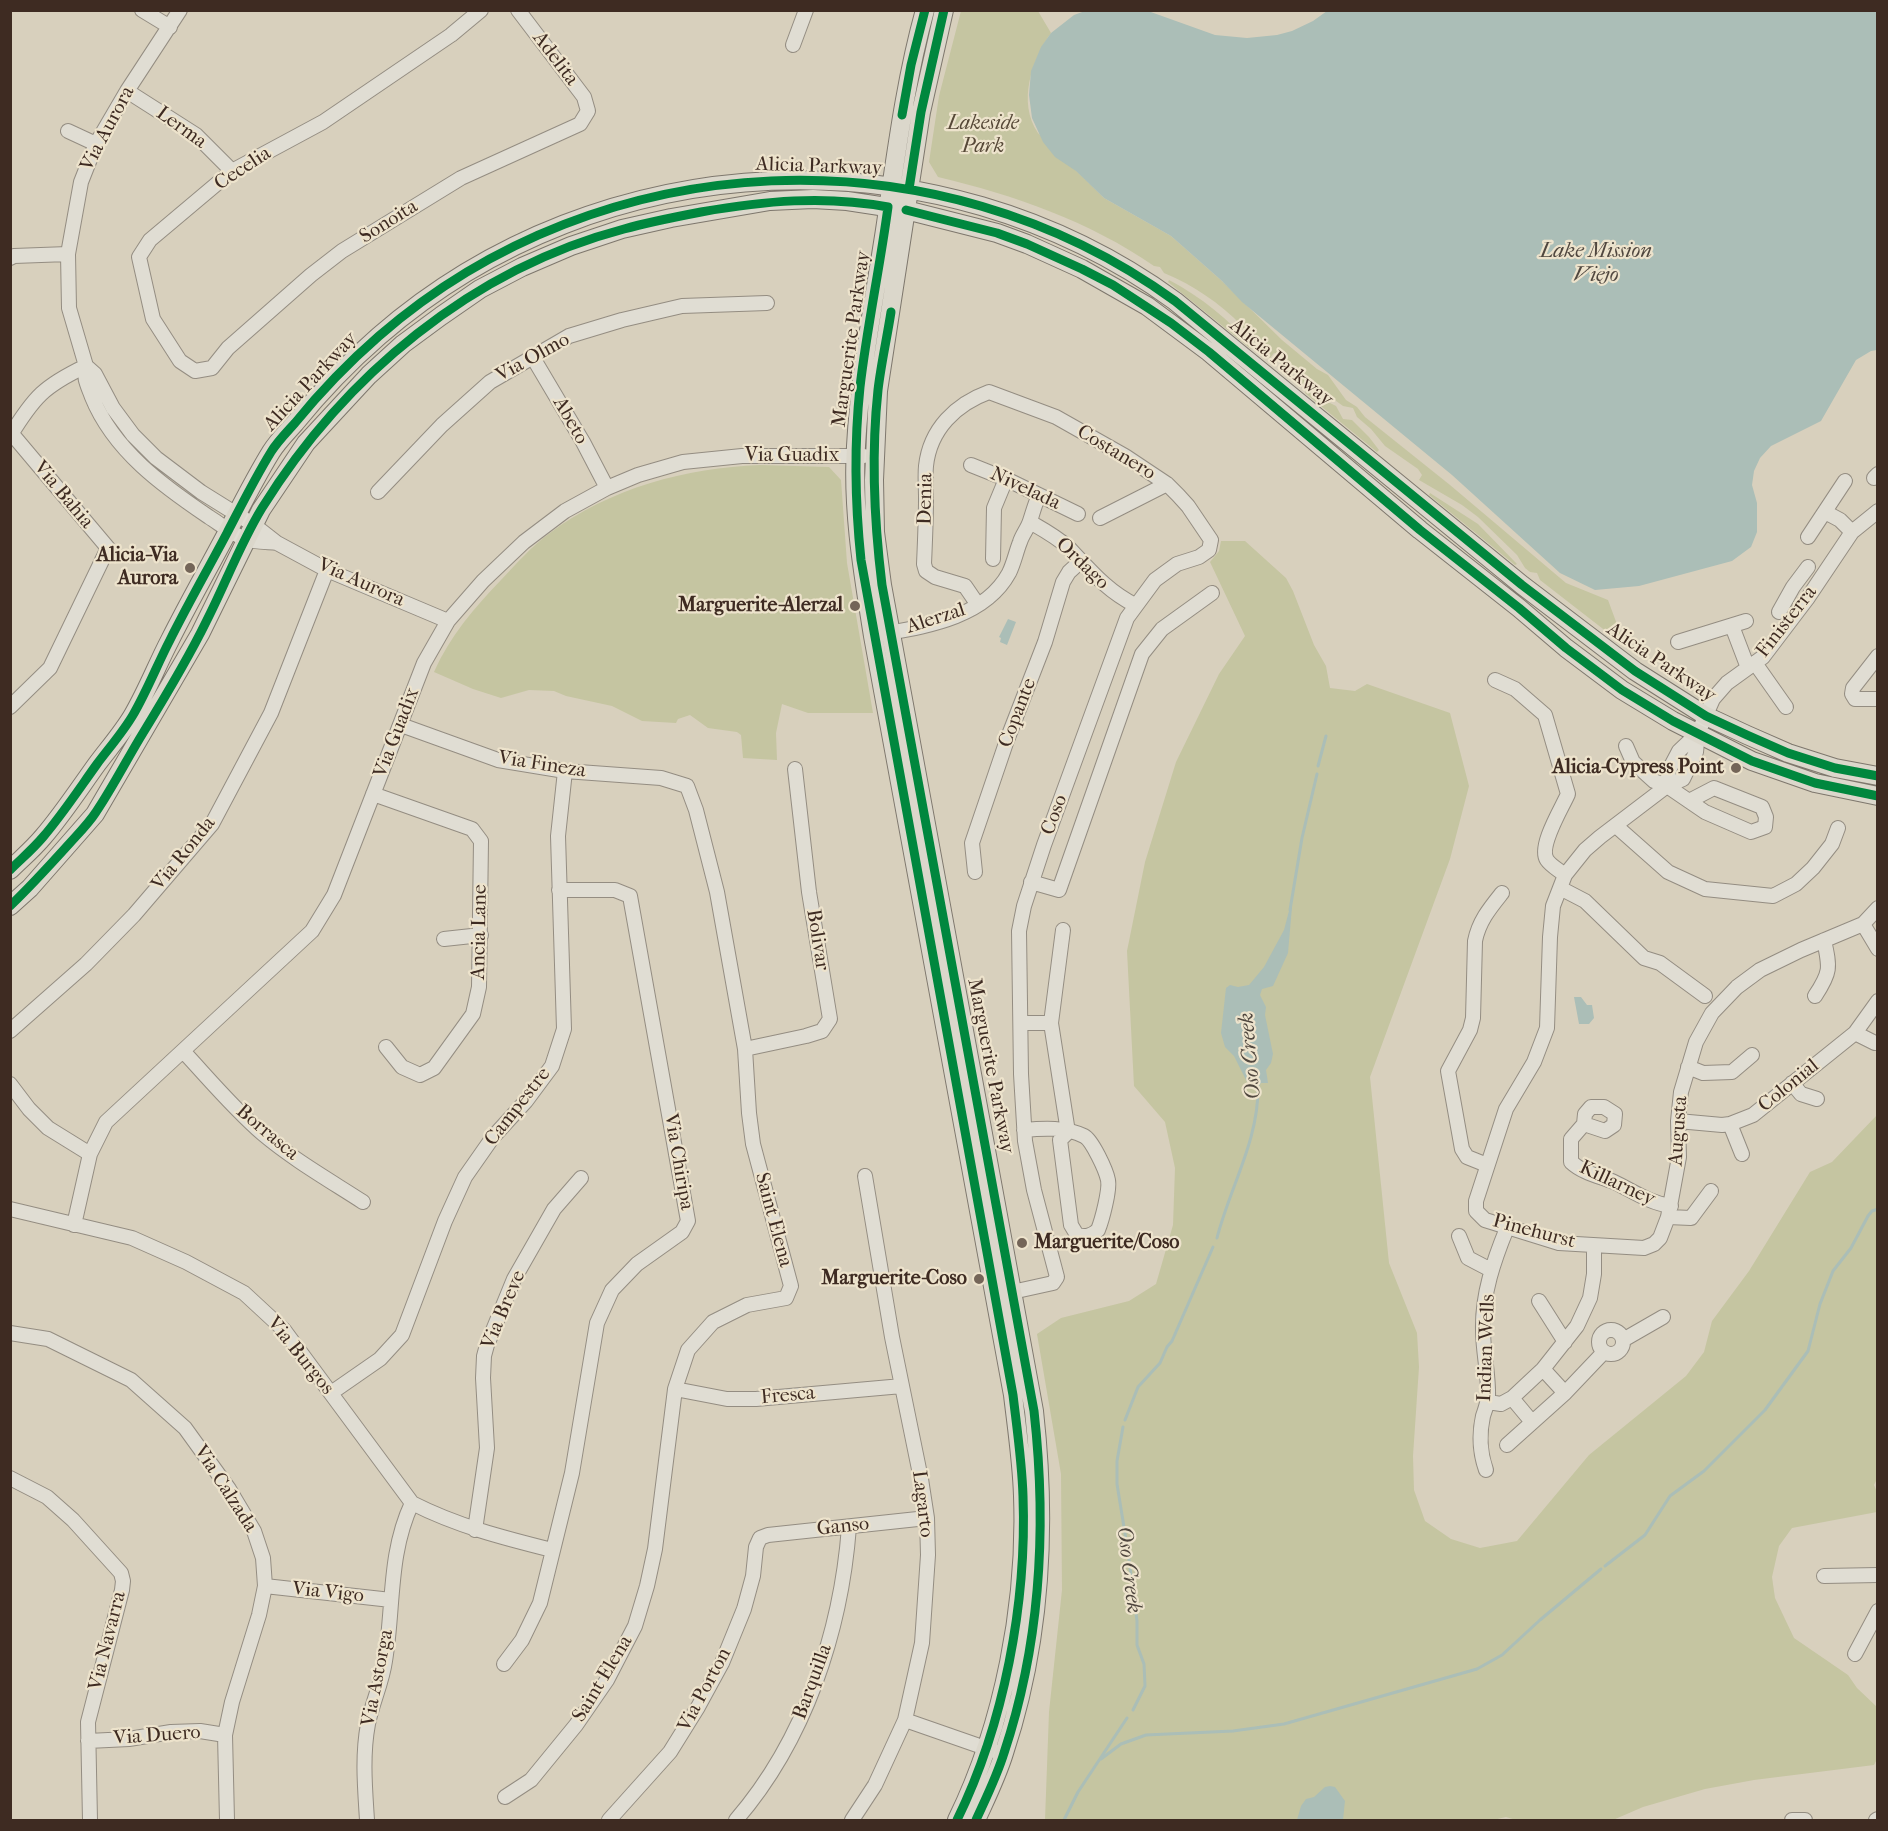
<!DOCTYPE html>
<html>
<head>
<meta charset="utf-8">
<style>
  body { margin:0 }
  #map { position:relative; width:1888px; height:1831px; overflow:hidden; background:#d8d0bd; font-family:"IM FELL French Canon",serif }
  canvas { display:block }
  .frame { position:absolute; inset:0; border:12px solid #3e2b22; pointer-events:none }
</style>
</head>
<body>
<div id="map">
<canvas width="1888" height="1831"></canvas>
<div class="frame"></div>
</div>
<script>
const g = document.querySelector('canvas').getContext('2d');
g.lineJoin = 'round';
function fill(path, color) {
  g.fillStyle = color;
  g.fill(path, 'evenodd');
}
function trace(path, color, width, dash) {
  g.strokeStyle = color;
  g.lineWidth = width;
  g.lineCap = dash ? 'butt' : 'round';
  g.setLineDash(dash || []);
  g.stroke(path);
}
function write(font, color, halo, rows, align = 'center') {
  g.font = font + ' "IM FELL French Canon",serif';
  g.lineWidth = 4.5;
  g.setLineDash([]);
  g.textBaseline = 'middle';
  g.strokeStyle = halo;
  g.fillStyle = color;
  for (const [text, x, y, turn = 0] of rows) {
    g.save();
    g.translate(x, y);
    g.rotate((+turn || 0) * Math.PI / 180);
    g.textAlign = isNaN(turn) ? turn : align;
    if (halo) g.strokeText(text, 0, 0);
    g.fillText(text, 0, 0);
    g.restore();
  }
}
fill(new Path2D(`
  M961 11H1038L1051 33C1032 60 1017 102 1038 133L1104 198 1171 236 1222 281 1282 340 1317 369 1328 375 1346 400 1357 407 1365 417 1450 485 1566 583 1608 600 1625 646 1540 580 1537 573 1530 572 1525 568 1517 555 1478 517 1462 505 1419 480 1422 475 1418 469 1385 446 1371 429 1357 417 1353 408 1343 406 1332 398 1305 384 1303 385 1296 380 1299 375 1298 371 1286 365 1279 355 1274 353 1270 358C1259 349 1251 336 1242 326 1220 303 1193 285 1164 273L1160 267 1154 266C1089 221 1014 195 938 177L929 162 939 96Z
  M1169 280C1201 297 1229 319 1252 347L1251 349 1168 282Z
  M1306 391 1336 406 1343 419 1352 420 1369 437 1379 450 1377 452 1305 393Z
  M760 465 829 467 841 480 847 563 873 713H808L782 704 776 733 777 760 743 758 741 735 737 732 708 728 690 715 678 719 676 723 642 721 612 706 566 696 554 691 529 690 501 698 473 689 434 672C450 636 474 608 501 580 516 564 532 546 550 533 610 488 686 468 760 465Z
  M1430 493 1478 524 1517 564 1515 565 1429 495Z
  M1221 541H1245L1286 578 1293 591 1314 645 1326 666 1330 688 1355 691 1367 684 1450 713 1469 786 1450 859 1370 1077 1389 1263 1417 1333 1419 1367 1413 1456 1414 1490 1425 1521 1451 1539 1480 1548 1517 1541 1589 1455 1686 1376 1704 1352 1712 1321 1749 1271 1810 1172 1832 1162 1877 1115 1878 1477 1874 1485 1877 1492V1512L1792 1528 1779 1546 1772 1577 1775 1598 1794 1638 1848 1675 1857 1688 1877 1707V1759L1874 1765 1754 1780 1705 1789 1643 1807 1613 1820H1516L1506 1817 1493 1820H1045L1049 1712 1062 1590 1061 1474 1037 1334 1061 1318 1129 1301 1156 1284 1173 1225 1175 1168 1165 1122 1134 1086 1127 951 1145 862 1176 762 1219 674 1245 636 1210 562 1219 551Z`), '#c5c5a1');
fill(new Path2D(`
  M1327 11H1877V350L1871 351 1856 360 1821 421 1771 446 1760 458 1754 471 1752 485 1757 503V532L1751 547 1732 561 1639 586 1595 590 1560 573 1452 475 1242 302 1222 281 1171 236 1104 198 1076 171 1055 157 1043 142 1032 118 1029 95 1031 71 1041 47 1051 33 1074 15 1085 11H1148L1215 35 1247 38 1277 35 1292 31 1313 21Z
  M1008 619 1016 622 1007 645 1000 642 1001 638 999 637Z
  M1290 907H1292L1288 953 1273 986 1262 989 1260 995 1266 1007 1265 1015 1273 1054 1271 1063 1266 1070 1268 1083H1261L1258 1088 1247 1082 1234 1056 1225 1047 1221 1033 1226 988 1230 985 1238 987 1249 985 1264 967 1284 930Z
  M1574 997H1581L1587 1005H1592L1594 1018 1589 1024H1579Z
  M1330 1786 1335 1787 1345 1801 1343 1820H1297L1301 1806 1306 1799 1314 1797 1325 1787Z`), '#abbeb7');
trace(new Path2D(`
  M1318 766 1326 736
  M1290 910 1302 838 1317 774
  M1217 1238C1230 1187 1259 1140 1258 1086
  M1125 1420 1138 1387 1160 1363 1167 1347 1172 1341 1213 1247
  M1123 1427 1117 1461V1484L1128 1552 1137 1621V1645L1144 1664 1145 1686 1133 1710
  M1605 1566 1645 1535 1670 1496 1704 1471 1765 1410 1808 1351 1820 1304 1833 1271 1851 1248 1868 1216 1872 1211 1878 1209
  M1101 1759 1121 1744 1146 1735 1233 1731 1284 1724 1477 1669 1502 1655 1540 1620 1601 1569
  M1064 1820 1078 1792 1127 1718`), '#abbeb7', 3);
const minor = new Path2D(`
  M142 10 170 27
  M180 10 127 91 96 144 81 182 68 254 69 308 86 366C83 378 88 386 92 397 114 451 163 486 209 517 220 524 232 534 245 539 254 542 267 542 277 543
  M481 10 451 35 323 122 232 171 150 240 139 257 153 319 180 361 195 371 212 368 228 348 311 275 342 251 461 178 580 124 588 111 584 97 518 10
  M793 45 806 10
  M127 91 196 135 232 171
  M68 131 96 144
  M10 258 14 256 68 254
  M532 356 583 442 607 488
  M86 366 95 374 113 408 133 435 156 458 201 492 254 525 277 543 327 570 448 621
  M10 436C34 397 44 386 86 366
  M971 465 1006 479 1078 514
  M1874 478 1878 474
  M378 492 442 425 490 382 569 336 622 320 682 306 767 303
  M1825 512 1840 520 1852 532
  M1100 518 1167 484
  M1030 522C1044 530 1057 537 1069 548 1090 570 1107 591 1135 605
  M1808 537 1845 481
  M993 559 994 508 1006 479
  M978 605 965 586 935 577 926 571 924 564C925 542 926 520 926 498 926 488 925 476 926 466 930 429 956 404 989 392L1056 417 1125 456 1167 484 1178 495 1188 506 1211 540 1209 550 1199 557 1177 564 1155 580 1127 618 1044 845 1024 906 1019 931 1021 1074 1025 1141 1034 1190 1057 1277 1053 1283 1003 1294
  M1779 612 1793 587 1808 567
  M1732 626 1748 668
  M883 634C928 626 985 617 1009 573 1014 563 1016 552 1020 542 1022 535 1028 528 1030 521 1033 512 1035 504 1039 495
  M1678 642 1746 621
  M1878 656 1853 688 1852 694 1855 699H1878
  M1755 663 1786 707
  M1495 680 1515 689 1545 715 1568 794C1562 808 1538 846 1547 860 1551 866 1559 870 1565 875
  M10 707 50 668 108 548 12 434
  M401 725 498 760 565 771 661 778 687 786 696 810 717 892 745 1049 749 1113 753 1144 791 1286 786 1298 747 1305 713 1322 688 1350 675 1389 655 1549 647 1586 635 1626 607 1680 576 1725 531 1780 505 1797
  M1698 733 1696 752 1683 779 1667 786 1600 837 1585 850 1565 875 1553 906 1550 937 1547 1028 1534 1062 1506 1109 1476 1201V1211L1485 1220 1559 1243 1644 1248 1654 1244 1660 1238 1668 1217 1679 1157 1678 1121 1681 1092 1696 1042 1712 1013 1737 987 1760 970 1801 950 1863 924 1878 908
  M1626 746 1633 762 1654 781 1667 786 1705 812 1751 832 1765 827 1766 817 1762 807 1714 788 1689 801
  M1667 786 1669 770 1679 751 1698 733 1713 699 1727 683 1763 657 1807 599 1852 532 1878 511
  M373 794 472 829 481 841 479 987 473 1014 434 1068 420 1075 402 1067 386 1047
  M1616 826 1668 872 1705 889 1773 896 1796 884 1813 868 1832 844 1838 828
  M975 872 972 843 1007 740 1045 642 1063 582 1069 572 1081 561
  M1031 882 1059 890 1142 654 1162 629 1212 593
  M1560 888 1585 901 1644 958 1660 963 1705 996
  M1863 924 1878 949
  M1063 930 1051 1023 1068 1132
  M444 939 481 935
  M1815 996C1831 972 1830 968 1824 940
  M1021 1023H1051
  M10 1031 86 964 134 915 212 824 271 713 327 570
  M1855 1033 1875 1043
  M745 1049 806 1036 822 1031 830 1019 809 892 795 769
  M183 1051C209 1079 234 1109 263 1134 294 1160 329 1180 363 1202
  M1688 1067 1703 1073 1732 1072 1752 1055
  M1792 1083 1801 1094 1817 1099
  M10 1084 29 1109 48 1128 90 1154
  M1678 1121 1722 1125 1730 1124 1753 1115 1855 1033 1878 1001
  M1584 1124 1605 1131 1614 1125 1615 1114 1604 1107H1591L1585 1114 1584 1124 1571 1139V1162C1583 1173 1599 1176 1614 1182 1633 1191 1649 1203 1671 1206
  M1730 1124 1742 1154
  M1024 1130C1044 1128 1066 1127 1084 1136 1092 1140 1106 1170 1108 1180 1110 1190 1102 1220 1098 1230 1091 1236 1086 1237 1077 1235L1071 1225 1060 1140 1068 1132
  M1487 1165 1467 1157 1462 1149 1448 1071 1470 1030 1473 1018 1475 941C1479 921 1490 908 1502 893
  M10 1209 132 1238 186 1262 244 1293 284 1330 412 1503C457 1526 504 1538 552 1550
  M1668 1217 1691 1218 1711 1191
  M74 1225 90 1154 106 1122 312 931 334 895 424 663 448 621 483 581 524 542 565 511 607 488 638 475 683 462 742 456H864
  M1459 1236 1468 1258 1491 1270
  M1539 1301 1565 1342
  M1599 1342a12 12 0 1 1 24 0a12 12 0 1 1-24 0Z
  M10 1333 48 1339 131 1380 185 1428 229 1489 254 1531 263 1558 265 1586 259 1615 232 1702 225 1735 227 1820
  M1623 1340 1663 1317
  M1543 1369 1565 1393
  M675 1389 727 1399H756L902 1386
  M331 1393 380 1359 402 1335 445 1221 465 1177 493 1137 526 1101 552 1066 564 1029 558 836 565 771
  M1512 1398 1532 1422
  M1488 1402 1501 1404 1512 1398 1543 1369 1577 1326 1590 1298 1594 1274V1246
  M1507 1445 1565 1393 1604 1352
  M1486 1470C1480 1453 1479 1434 1483 1416 1485 1410 1487 1405 1488 1398 1489 1375 1483 1353 1483 1330 1482 1294 1494 1260 1507 1228
  M10 1478 47 1497 73 1520 121 1573 123 1581 122 1590 88 1722 90 1820
  M475 1530 487 1448 483 1378 484 1356 487 1345 514 1279 554 1209 581 1178
  M1824 1576 1878 1575
  M265 1586 391 1600
  M1855 1654 1878 1611
  M504 1664 522 1640 540 1603 572 1473 597 1323 612 1290 637 1264 682 1232 688 1221 630 896 615 890H559
  M905 1720 994 1751
  M88 1741 129 1739 171 1732 200 1731 225 1735
  M367 1820C365 1788 362 1756 368 1724 372 1703 382 1683 385 1661 394 1607 388 1554 412 1503
  M609 1820 670 1752 698 1707 722 1663 744 1609 753 1576 756 1547 760 1538 768 1535 927 1518
  M736 1820C805 1740 841 1632 849 1527
  M852 1820 875 1785 905 1720 922 1643 928 1555 927 1518 921 1479 892 1337 865 1176
  M1792 1820H1805
  M1876 1820 1878 1819`);
const major = new Path2D(`
  M925 10C905 82 896 156 885 230 874 301 860 373 856 446 852 510 863 573 873 636L1013 1395C1017 1429 1022 1462 1023 1496 1027 1603 1004 1724 957 1820
  M944 10 921 112 878 391 874 480 875 532 882 585 1034 1411C1047 1527 1041 1642 1004 1753 997 1776 986 1798 976 1820
  M10 870C21 859 33 849 43 837 62 815 79 789 97 764 109 748 123 732 133 715 147 691 157 665 170 640 188 604 208 569 227 533 241 506 255 478 271 452 277 442 287 432 295 423 321 391 348 363 379 336 602 142 937 128 1175 301L1522 585 1635 671 1706 716 1747 735 1788 753 1835 768 1878 776
  M10 906 30 888 95 814 200 634 261 510 306 443 369 375 403 344 441 316 480 289 522 267 571 246 622 229 671 218 770 201 813 199 847 201 906 210 997 233 1027 244 1082 269 1147 306 1209 352 1420 530 1519 608 1566 648 1622 690 1673 721 1752 761 1815 783 1878 796`);
trace(minor, '#948d82', 16);
trace(major, '#7e776d', 20);
trace(minor, '#e0ddd3', 14);
trace(major, '#dbd7cb', 18);
trace(new Path2D(`
  M902 115 911 65 925 10
  M909 189 921 112 944 10
  M906 210 997 233 1027 244 1082 269 1113 285 1171 323 1209 352 1420 530 1519 608 1566 648 1622 690 1673 721 1752 761 1815 783 1878 796
  M891 312C887 338 881 364 878 390 871 455 874 520 882 585L1034 1411C1047 1527 1041 1642 1004 1753 997 1776 986 1798 976 1820
  M10 870C21 859 33 849 43 837 62 815 79 789 97 764 109 748 123 732 133 715 147 691 157 665 170 640 188 604 208 569 227 533 241 506 255 478 271 452 277 442 287 432 295 423 321 391 348 363 379 336 602 142 937 128 1175 301L1522 585 1635 671 1706 716 1747 735 1788 753 1835 768 1878 776
  M10 906C31 886 50 865 69 844 78 834 89 823 96 812 113 787 127 759 143 733 165 697 187 661 206 622 225 585 240 544 262 508 344 376 472 269 624 229 649 222 675 217 701 212 763 201 825 195 888 207 880 267 867 327 860 387 854 445 855 503 861 560L1013 1395C1017 1429 1022 1462 1023 1496 1027 1603 1004 1724 957 1820`), '#00873e', 9);
for (const [x, y, r, color] of [
  [190,568,6,"#746558"],
  [855,606,6,"#746558"],
  [1736,768,6,"#746558"],
  [1022,1243,6,"#746558"],
  [979,1279,6,"#746558"]
]) {
  const dot = new Path2D();
  dot.arc(x, y, r, 0, 2 * Math.PI);
  g.fillStyle = color;
  g.fill(dot);
  trace(dot, '#ede3cc', 2);
}
write('20px', '#3e2b22', '#ede3cc', [
  ["Adelita",555,59,53],
  ["Lerma",181,128,36],
  ["Via Aurora",108,129,-62],
  ["Alicia Parkway",819,167,2],
  ["Cecelia",243,169,-33],
  ["Sonoita",389,222,-32],
  ["Marguerite Parkway",852,339,-82],
  ["Via Olmo",533,358,-29],
  ["Alicia Parkway",1281,363,39],
  ["Alicia Parkway",311,382,-47],
  ["Abeto",570,421,60],
  ["Costanero",1116,453,31],
  ["Via Guadix",792,456],
  ["Nivelada",1025,489,25],
  ["Via Bahia",63,495,50],
  ["Denia",926,499,-89],
  ["Ordago",1082,564,44],
  ["Via Aurora",361,583,24],
  ["Alerzal",936,619,-18],
  ["Finisterra",1787,622,-52],
  ["Alicia Parkway",1661,663,34],
  ["Copante",1018,713,-69],
  ["Via Guadix",397,733,-69],
  ["Via Fineza",542,765,9],
  ["Coso",1055,815,-70],
  ["Via Ronda",184,854,-51],
  ["Ancia Lane",480,932,-89],
  ["Bolivar",817,940,81],
  ["Marguerite Parkway",990,1066,79],
  ["Colonial",1789,1086,-39],
  ["Campestre",518,1107,-52],
  ["Augusta",1679,1131,-86],
  ["Borrasca",267,1133,40],
  ["Via Chiripa",678,1162,80],
  ["Killarney",1617,1184,25],
  ["Saint Elena",773,1220,75],
  ["Pinehurst",1534,1232,15],
  ["Via Breve",504,1310,-67],
  ["Indian Wells",1487,1348,-88],
  ["Via Burgos",300,1356,51],
  ["Fresca",788,1396,-5],
  ["Via Calzada",225,1489,57],
  ["Lagarto",922,1504,83],
  ["Ganso",843,1527,-6],
  ["Via Vigo",328,1593,6],
  ["Via Navarra",108,1641,-76],
  ["Via Astorga",378,1678,-79],
  ["Saint Elena",603,1679,-59],
  ["Barquilla",813,1682,-70],
  ["Via Porton",705,1690,-62],
  ["Via Duero",157,1736,-4]
]);
write('italic 20px', '#564837', '#ede3cc', [
  ["Lakeside",983,124],
  ["Park",983,147]
]);
write('bold 20px', '#3e2b22', '#ede3cc', [
  ["Alicia-Via",178,556],
  ["Aurora",178,579],
  ["Marguerite-Alerzal",843,606],
  ["Alicia-Cypress Point",1724,768],
  ["Marguerite/Coso",1034,1243,"left"],
  ["Marguerite-Coso",967,1279]
], 'right');
write('italic 21px', '#50473f', '#ede3cc', [
  ["Lake Mission",1596,252],
  ["Viejo",1596,276],
  ["Oso Creek",1251,1056,-95],
  ["Oso Creek",1128,1570,83]
]);
</script>
</body>
</html>
